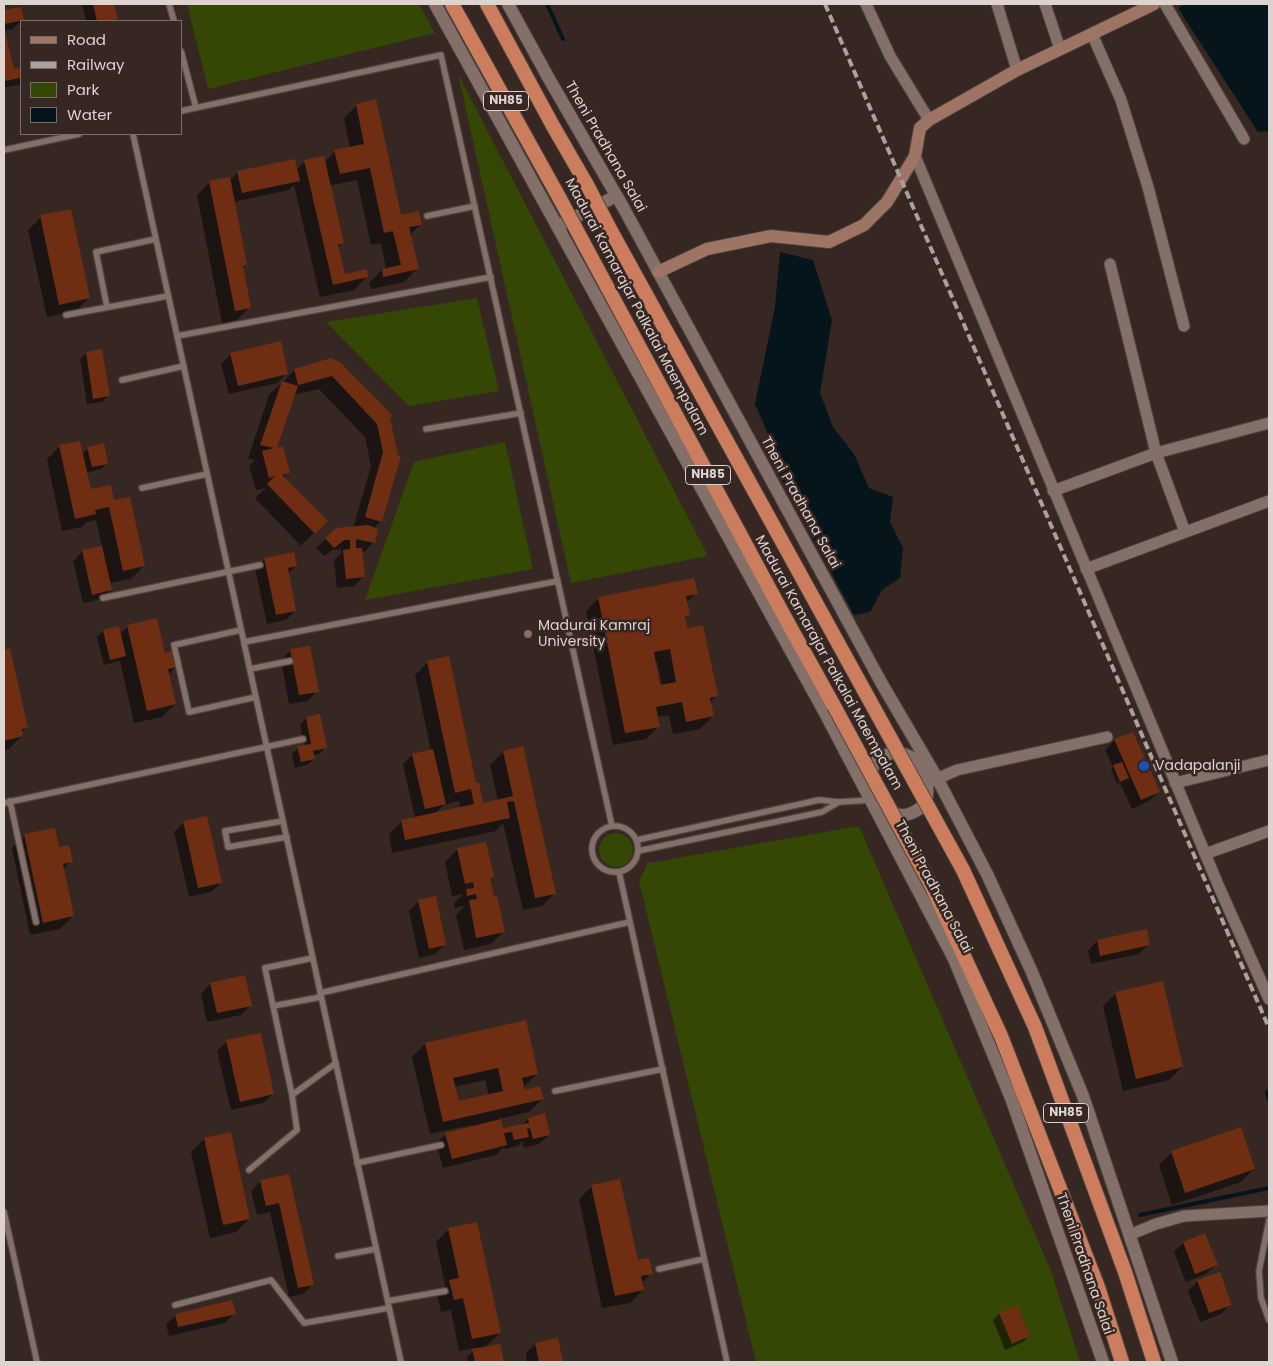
<!DOCTYPE html>
<html>
<head>
<meta charset="utf-8">
<style>
  body { margin:0 }
  #map { position:relative; width:1273px; height:1366px; overflow:hidden; background:#362722; font-family:Poppins,sans-serif }
  canvas { display:block }
  .frame { position:absolute; inset:0; border:5px solid #ddd3cf; pointer-events:none }
  .legend { position:absolute; left:20px; top:20px; width:162px; height:115px; box-sizing:border-box; background:#362722; border:1px solid #796c67; margin:0; padding:6px 9px; list-style:none; font-size:15px; color:#ddd3cf }
  .legend li { display:flex; align-items:center; gap:10px; height:25px }
  .legend b { width:25px; border:1px solid #796c67 }
</style>
</head>
<body>
<div id="map">
<canvas width="1273" height="1366"></canvas>
<div class="frame"></div>
<ul class="legend">
<li><b style="height:6px;background:#9e7565"></b>Road</li>
<li><b style="height:6px;background:#aba09c"></b>Railway</li>
<li><b style="height:14px;background:#344704"></b>Park</li>
<li><b style="height:14px;background:#06141b"></b>Water</li>
</ul>
</div>
<script>
const g = document.querySelector('canvas').getContext('2d');
g.lineJoin = 'round';
function fill(path, color) {
  g.fillStyle = color;
  g.fill(path, 'evenodd');
}
function trace(path, color, width, dash) {
  g.strokeStyle = color;
  g.lineWidth = width;
  g.lineCap = dash ? 'butt' : 'round';
  g.setLineDash(dash || []);
  g.stroke(path);
}
function write(font, color, halo, rows, align = 'center') {
  g.font = font + ' Poppins,sans-serif';
  g.lineWidth = 5;
  g.setLineDash([]);
  g.textBaseline = 'middle';
  g.strokeStyle = halo;
  g.fillStyle = color;
  for (const [text, x, y, turn = 0] of rows) {
    g.save();
    g.translate(x, y);
    g.rotate((+turn || 0) * Math.PI / 180);
    g.textAlign = isNaN(turn) ? turn : align;
    if (halo) g.strokeText(text, 0, 0);
    g.fillText(text, 0, 0);
    g.restore();
  }
}
fill(new Path2D(`
  M187 4H419L435 33 208 89Z
  M458 74 708 556 571 583Z
  M477 298 499 391 409 406 326 322Z
  M505 442 533 569 365 600 414 462Z
  M859 826 1051 1271 1080 1362H756L639 881 648 863Z
  M599 850a17 17 0 1 1 34 0a17 17 0 1 1-34 0Z`), '#344704');
fill(new Path2D(`
  M1185 4H1269V131L1258 132 1178 8Z
  M780 252 813 260 832 320 820 393 833 427 854 454 869 488 893 497 890 522 903 548 900 578 882 590 870 612 854 615 764 447 772 443 755 404 775 307Z`), '#06141b');
fill(new Path2D(`
  M82 4H113L116 21H86Z
  M20 8 22 20 13 29 4 31 13 71 21 69V84L4 88V12Z
  M357 105 400 216 421 224 410 235 417 269 404 282 371 289 369 283 382 270 386 269 381 243 371 245 357 180 329 186 343 243 337 248 344 276 367 277 354 290 320 297 294 185 289 190 234 202 246 265 242 269 250 307 237 320 222 323 197 195 210 182 229 181 238 172 296 170 305 162 324 163 335 151 350 148 344 118Z
  M41 217 89 298 76 311 47 317 28 230Z
  M86 353 108 396 102 402 87 404 80 359Z
  M231 354 287 373 277 383 229 394 221 364Z
  M331 359 389 418 381 521 374 528V542L364 552 361 551 363 577 354 586 337 588 334 560 341 554V549L333 550 324 556 316 548 326 539 353 528 371 466 365 437 319 389 293 395 275 449 289 472 283 478 326 521 301 546 255 498 266 488 256 490 249 466 255 460 248 458 269 395 295 370Z
  M60 446 82 454 88 448 107 463 101 469 86 473 90 491 113 502 144 566 131 579 109 583 111 590 101 599 83 603 73 561 83 551 102 547 96 520 87 522 82 527 62 531 47 459Z
  M265 559 296 566 288 574 295 611 286 620 267 624 255 568Z
  M696 593 686 603 689 614 684 619 686 629 716 696 710 703 713 716 700 729 673 734 669 715 657 717 659 726 646 739 613 745 586 611 599 598ZM655 662H657L662 686H659Z
  M128 626 164 655 176 667 168 675 175 704 162 717 134 723 120 661 104 665 97 637 103 631 120 634Z
  M9 650 26 728 21 733 22 736 9 749 4 750V651Z
  M291 650 317 691 308 701 289 704 281 660Z
  M428 662 482 804 498 801 490 765 503 752 555 893 542 906 523 910 503 823 496 831 392 853 389 834 402 821 415 818 403 764 412 755 431 751 415 675ZM459 801 460 809 434 814 444 805Z
  M306 718 325 748 319 754 313 755 314 759 307 765 295 768 292 754 298 748 305 746 300 725Z
  M1115 740 1158 792 1149 801 1132 809 1120 783 1117 784 1111 769 1113 767 1105 750Z
  M184 822 221 883 211 892 189 897 174 832Z
  M25 835 58 848 71 861 63 870 73 916 60 929 30 935 12 848Z
  M458 849 492 877 489 880 504 931 491 944 464 950 456 915 465 906 455 908 454 903 463 894 452 896 445 862Z
  M419 901 445 945 435 954 419 958 409 911Z
  M1097 941 1149 944 1139 954 1091 964 1088 951Z
  M210 984 251 1005 241 1015 207 1022 201 994Z
  M1116 993 1182 1067 1169 1080 1123 1091 1103 1006Z
  M525 1022 537 1074 524 1087V1091L542 1099 529 1112 499 1119 502 1130 521 1126 528 1119 549 1135 539 1144 524 1148 522 1141 518 1146 505 1149 504 1147 496 1155 443 1168 436 1143 446 1134 474 1127 473 1125 430 1134 412 1057 425 1044ZM485 1080 489 1096 458 1103 454 1087Z
  M227 1041 273 1094 263 1103 231 1110 217 1051Z
  M230 1133 249 1219 236 1232 210 1238 191 1152 204 1139Z
  M1172 1152 1254 1169 1241 1182 1172 1205 1159 1165Z
  M288 1175 313 1284 303 1294 289 1297 270 1212 257 1215 251 1191 261 1181Z
  M592 1186 637 1262 651 1273 642 1283 643 1290 630 1303 602 1308 579 1199Z
  M449 1229 500 1333 484 1348 499 1345 503 1362H468L467 1357 476 1348 459 1351 451 1310 441 1312 437 1294 445 1285 436 1242Z
  M1183 1243 1216 1265 1206 1274 1186 1282 1174 1252Z
  M1198 1281 1231 1304 1221 1314 1200 1322 1188 1291Z
  M1016 1307 1029 1336 1023 1342 1005 1350 993 1320 999 1314Z
  M234 1313 225 1323 169 1336 166 1324 176 1315Z
  M557 1339 562 1362H527L526 1353 535 1344Z`), '#0007');
trace(new Path2D(`
  M547 4 563 39
  M1269 1091 1267 1092 1269 1100
  M1140 1215 1269 1188`), '#06141b', 4);
fill(new Path2D(`
  M93 4H114L118 21H97Z
  M21 7 24 20 4 24V10Z
  M4 28 14 69 21 68V78L4 81Z
  M376 99 401 215 419 211 422 225 409 227 419 269 383 277 382 269 401 265 393 231 384 233 370 168 340 174 334 150 364 144 356 104Z
  M324 156 344 243 338 245 345 274 367 269 368 277 333 285 304 160Z
  M295 159 300 181 242 193 237 171Z
  M230 177 247 265 243 266 251 308 235 311 209 181Z
  M71 209 90 298 59 305 40 215Z
  M281 341 288 374 238 386 230 353Z
  M102 349 110 396 93 399 86 352Z
  M331 358 341 363 393 416 390 418 398 456H401L382 522 365 517 383 452 377 424 332 376 298 385 294 369Z
  M282 381 298 386 277 448 283 446 290 473 282 475 328 521 315 534 267 484 275 476 269 478 262 451 274 448 260 445Z
  M80 441 91 489 111 485 114 500 130 497 145 566 123 571 109 507 95 510 96 514 75 519 59 445Z
  M104 443 108 464 92 467 87 447Z
  M368 525 378 529 375 543 356 539V548H362L365 577 346 579 343 550 350 549V540H344L334 548 325 538 336 528Z
  M102 546 112 590 92 595 82 550Z
  M294 552 297 566 288 568 296 611 276 615 264 558Z
  M694 578 698 594 686 596 690 615 685 616 687 628 703 625 718 696 710 698 714 716 686 722 682 702 656 707 660 727 625 733 598 597ZM670 649 676 682 660 685 654 652Z
  M157 618 165 653 174 651 177 667 168 669 176 704 147 711 127 625Z
  M119 626 126 656 110 660 103 630Z
  M310 646 319 692 299 695 290 649Z
  M10 648 28 728 22 729 23 736 4 741V650Z
  M449 656 476 783H479L483 803 513 796 503 751 523 746 556 894 535 898 514 801 507 802 510 818 405 840 401 820 474 804 471 789 455 793 427 661Z
  M320 714 327 748 313 751 315 759 301 762 297 746 311 744 306 717Z
  M1133 732 1160 792 1141 800 1114 739Z
  M433 749 446 804 425 809 412 754Z
  M1122 762 1129 778 1120 782 1113 765Z
  M207 816 222 883 198 888 183 821Z
  M55 828 59 847 69 845 73 862 63 864 74 916 43 923 24 834Z
  M486 842 494 877 490 878 494 897 497 896 505 932 476 938 469 900 477 899 476 894 467 896 466 889 474 888 473 882 465 884 457 848Z
  M436 896 446 945 429 949 418 900Z
  M1147 929 1150 945 1100 956 1097 940Z
  M245 975 252 1006 217 1013 210 983Z
  M1163 981 1183 1067 1136 1079 1115 992Z
  M526 1020 538 1074 522 1078 525 1090 540 1086 544 1099 443 1122 425 1043ZM498 1068 503 1091 459 1101 453 1078Z
  M261 1033 274 1094 240 1102 226 1040Z
  M545 1113 550 1135 533 1139 530 1128 527 1129 529 1137 514 1140 512 1132 504 1133 507 1145 452 1159 445 1133 501 1119 503 1128 529 1123 528 1118Z
  M1241 1127 1255 1169 1185 1193 1171 1151Z
  M231 1132 250 1219 223 1225 204 1138Z
  M289 1174 314 1285 298 1288 279 1203 266 1206 260 1180Z
  M620 1179 638 1260 649 1258 653 1274 641 1276 644 1290 615 1296 591 1185Z
  M477 1222 501 1333 472 1339 463 1298 454 1300 449 1280 459 1278 448 1228Z
  M1205 1233 1218 1265 1195 1274 1183 1242Z
  M1220 1272 1232 1305 1209 1313 1197 1280Z
  M232 1300 236 1314 178 1327 175 1314Z
  M1017 1305 1030 1336 1012 1344 999 1313Z
  M558 1338 563 1362H539L535 1343Z
  M500 1344 504 1362H475L472 1349Z`), '#6f2e12');
const service = new Path2D(`
  M169 4 174 21
  M181 51 196 108
  M181 111 441 55 612 826
  M133 134 401 1362
  M4 150 79 134
  M427 216 475 206
  M107 307 96 252 156 239
  M66 315 168 296
  M177 336 491 277
  M122 380 184 366
  M426 429 521 413
  M142 488 207 474
  M103 598 260 565
  M241 630 174 645 189 712 256 697
  M244 642 558 581
  M250 669 290 661
  M10 801 36 922
  M4 803 303 739
  M283 821 225 831 228 847 287 837
  M592 849a23 23 0 1 1 46 0a23 23 0 1 1-46 0Z
  M637 840 819 800 839 802 870 800
  M638 851 822 812 839 802
  M619 872 727 1362
  M320 993 630 922
  M273 1006 321 997
  M555 1091 663 1069
  M292 1095 265 968 313 958
  M357 1163 441 1145
  M249 1170 297 1130 292 1095 336 1063
  M4 1212 37 1362
  M1269 1220 1259 1271 1261 1298 1269 1320
  M338 1256 376 1249
  M659 1269 704 1259
  M388 1301 445 1291
  M175 1305 271 1280 304 1323 389 1308`);
const minor = new Path2D(`
  M866 4 890 56 929 120
  M997 4 1017 70
  M1045 4 1060 49
  M1165 4 1244 139
  M1092 34 1121 100 1148 187 1184 326
  M915 156 1219 887 1269 999
  M1110 264 1156 453 1185 532
  M1053 491 1156 453 1269 423
  M1086 569 1269 501
  M930 782 957 770 1107 737
  M1175 783 1269 760
  M1205 854 1269 831
  M1129 1235 1156 1224 1184 1216 1269 1211`);
const tertiary = new Path2D(`
  M435 4 825 713 954 959 1011 1098 1103 1362
  M508 4 548 77 623 207 882 684 937 778 987 874 1031 970 1083 1096 1172 1362
  M562 224 616 196
  M898 752C903 754 909 755 912 758 925 770 935 797 919 809 913 813 904 817 897 814 883 809 866 781 873 767 877 757 889 753 898 752Z`);
const secondary = new Path2D(`
  M658 272 707 249 771 236 829 242 864 225 887 202 915 156 920 128 929 120 1017 70 1154 4`);
const trunk = new Path2D(`
  M452 4 560 199
  M487 4 553 126 587 185
  M611 231 865 692
  M583 242 782 612 834 706
  M963 870 1035 1027 1125 1272 1154 1362
  M932 887 1001 1036 1098 1287 1122 1362`);
trace(service, '#4f433e', 8);
trace(minor, '#4f433e', 13);
trace(tertiary, '#4f433e', 14);
trace(secondary, '#4f433e', 14);
trace(trunk, '#4f433e', 16);
trace(service, '#827069', 5.5);
trace(minor, '#827069', 11);
trace(tertiary, '#827069', 12);
trace(secondary, '#9e7565', 12);
trace(trunk, '#cc7d5e', 14);
trace(new Path2D(`
  M825 4 1269 1028`), '#aba09c', 4, [8, 4]);
const trunkBridge = new Path2D(`
  M587 185 611 231
  M560 199 583 242
  M865 692 963 870
  M834 706 932 887`);
trace(trunkBridge, '#4f433e', 16, []);
trace(trunkBridge, '#cc7d5e', 14);
for (const [x, y, r, color] of [
  [528,634,5,"#8d6e63"],
  [1144,766,6,"#1a4fb4"]
]) {
  const dot = new Path2D();
  dot.arc(x, y, r, 0, 2 * Math.PI);
  g.fillStyle = color;
  g.fill(dot);
  trace(dot, '#362722', 2);
}
for (const [x, y, w] of [
  [506,101,45],
  [708,475,45],
  [1066,1113,45]
]) {
  const box = new Path2D();
  box.roundRect(x - w / 2, y - 9.5, w, 19, 4);
  g.fillStyle = '#362722';
  g.fill(box);
  trace(box, '#ddd3cf', 1);
}
write('bold 12px', '#ddd3cf', null, [
  ["NH85",506,101],
  ["NH85",708,475],
  ["NH85",1066,1113]
]);
write('14px', '#ddd3cf', '#362722', [
  ["Theni Pradhana Salai",605,147,60],
  ["Madurai Kamarajar Palkalai Maempalam",636,307,62],
  ["Theni Pradhana Salai",800,503,61],
  ["Madurai Kamarajar Palkalai Maempalam",828,663,61],
  ["Theni Pradhana Salai",933,887,62],
  ["Theni Pradhana Salai",1084,1264,71]
]);
write('14px', '#ddd3cf', '#362722', [
  ["Madurai Kamraj",538,626],
  ["University",538,642],
  ["Vadapalanji",1155,766]
], 'left');
</script>
</body>
</html>
